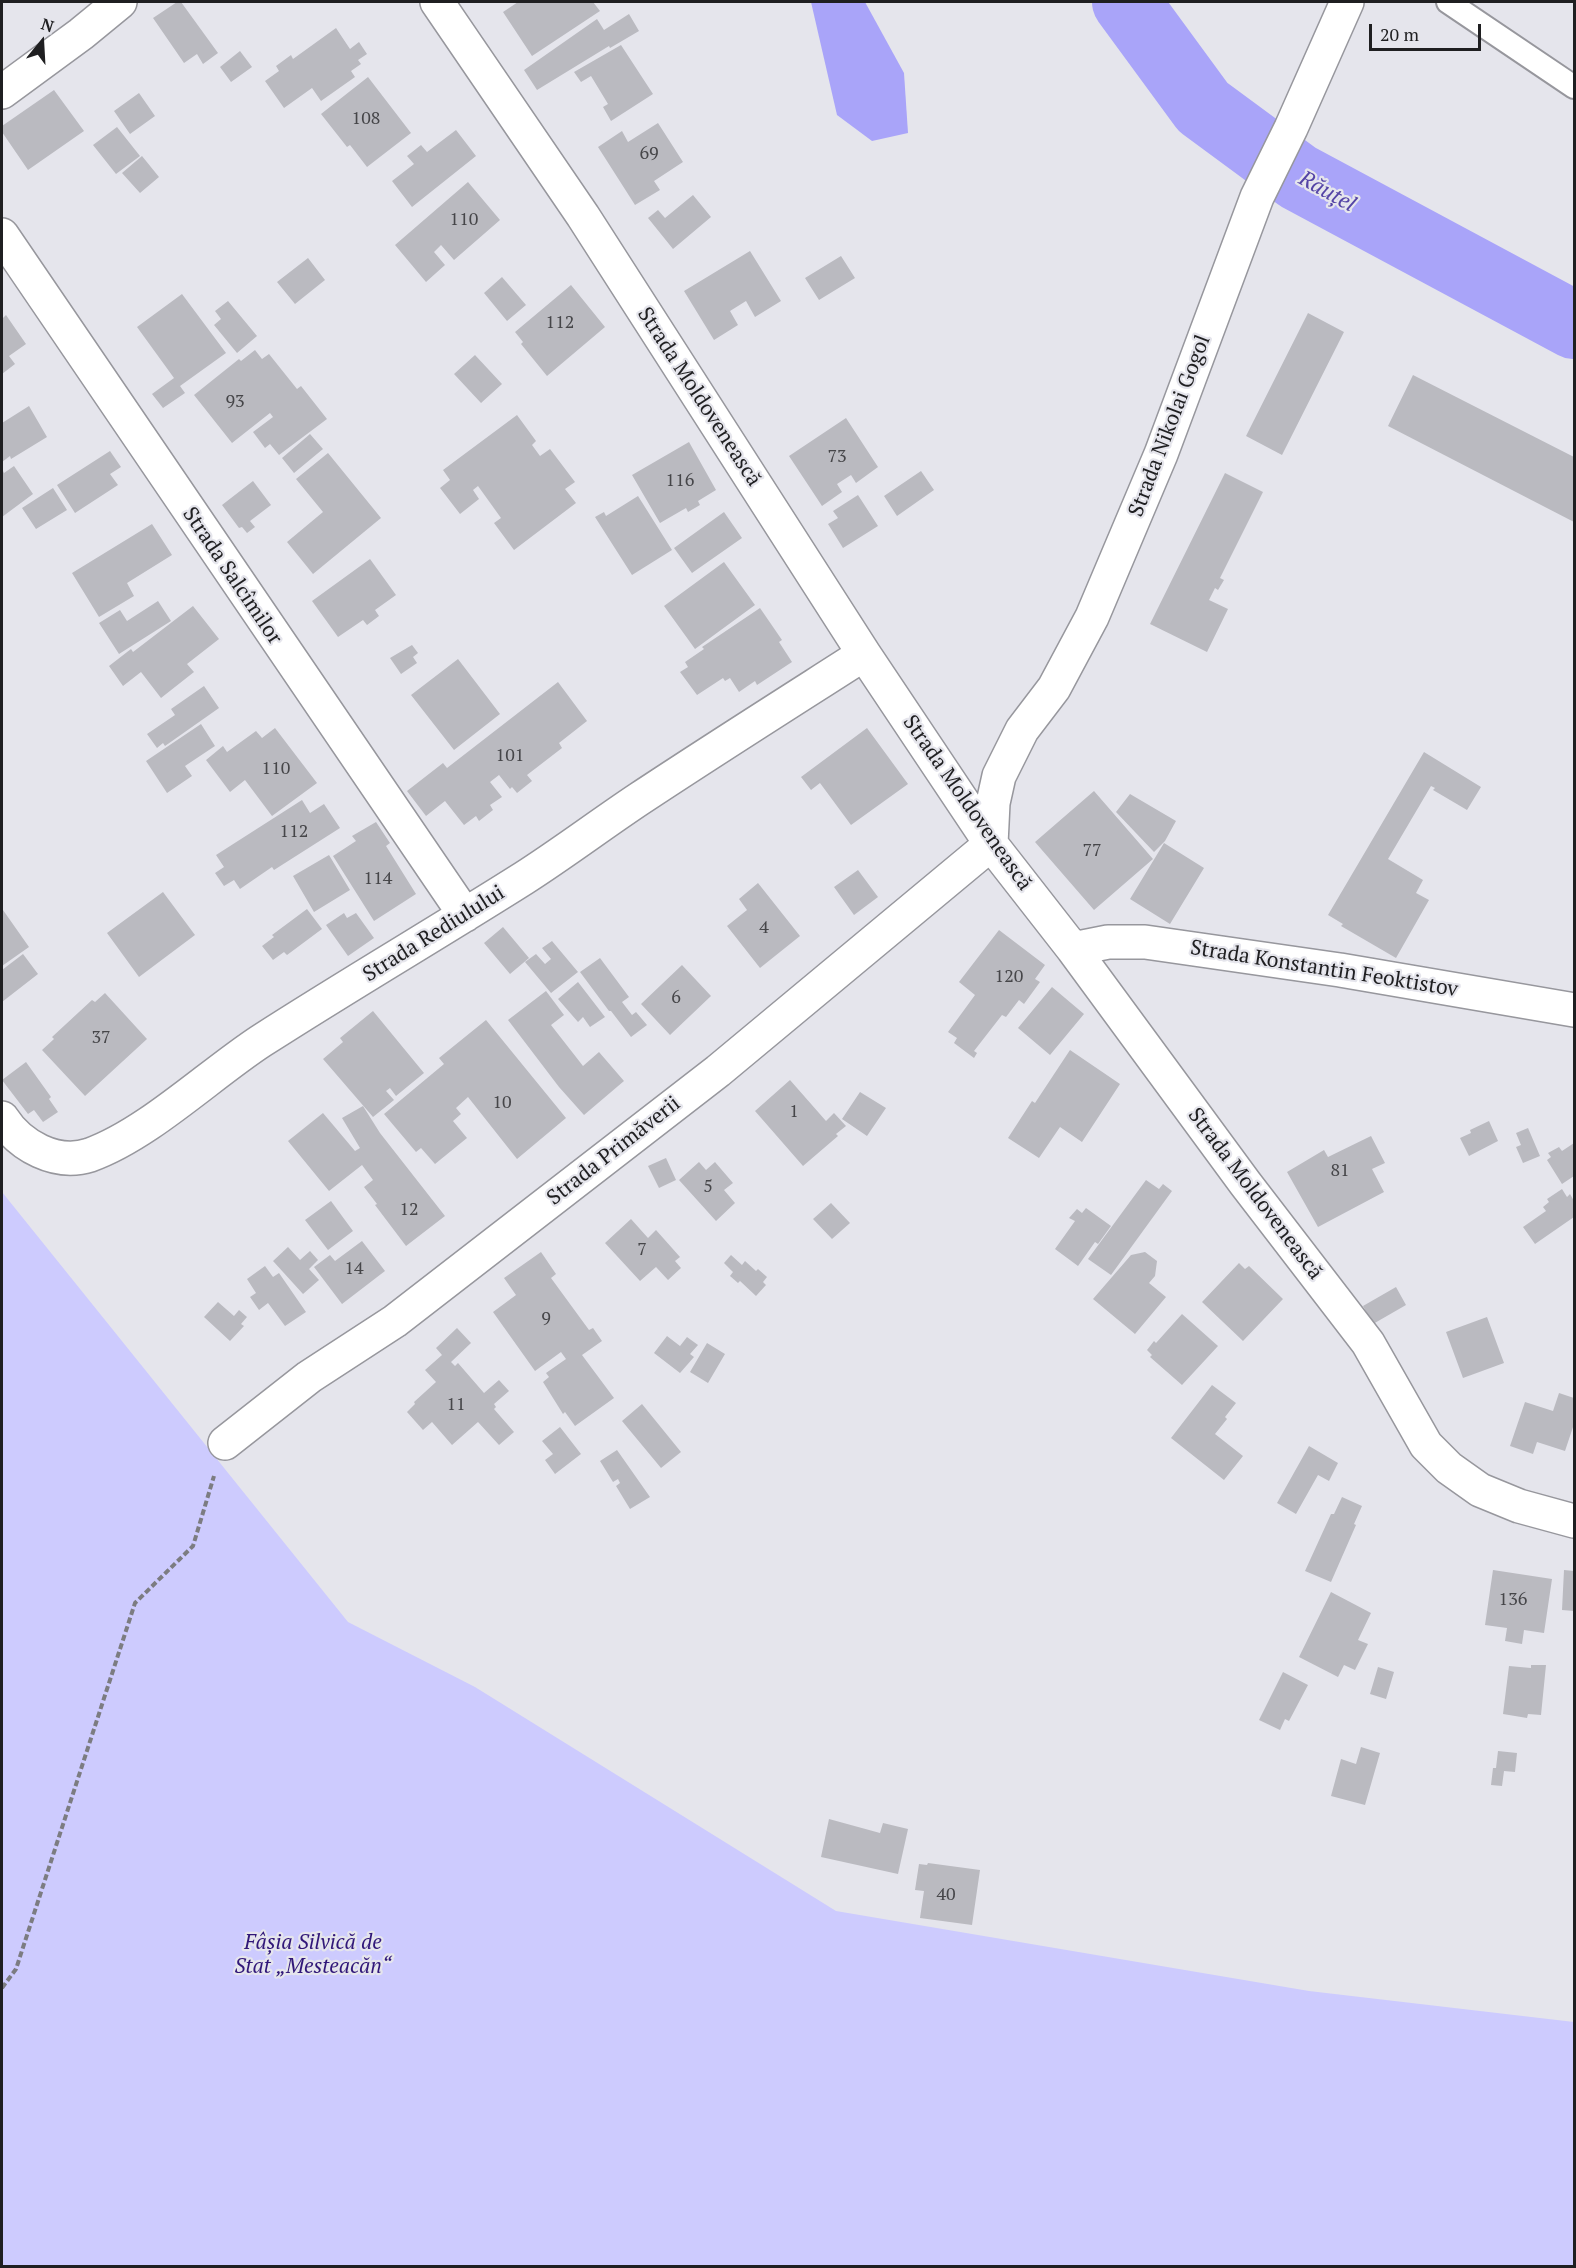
<!DOCTYPE html>
<html>
<head>
<meta charset="utf-8">
<style>
  body { margin:0 }
  #map { position:relative; width:1576px; height:2268px; overflow:hidden; background:#e5e5ec; font-family:"PT Serif",serif }
  canvas { display:block }
  .frame { position:absolute; inset:0; border:3px solid #1f1f21; pointer-events:none }
  .north { position:absolute; left:12px; top:12px; width:60px; height:60px; -webkit-text-stroke:4px #e5e5ec; paint-order:stroke; rotate:18deg; font-size:16px; font-weight:700; line-height:24px; text-align:center; color:#1f1f21 }
  .north::after { content:''; display:block; margin:auto; width:21px; height:27px; background:#1f1f21; clip-path:polygon(50% 0,100% 100%,50% 72%,0 100%) }
  .scale { position:absolute; left:1369px; top:24px; width:112px; height:27px; box-sizing:border-box; border:3px solid #1f1f21; border-top:0; padding-left:8px; font-size:18px; line-height:21px; white-space:nowrap; color:#1f1f21; -webkit-text-stroke:4px #e5e5ec; paint-order:stroke }
</style>
</head>
<body>
<div id="map">
<canvas width="1576" height="2268"></canvas>
<div class="frame"></div>
<div class="north">N</div>
<div class="scale">20 m</div>
</div>
<script>
const g = document.querySelector('canvas').getContext('2d');
g.lineJoin = 'round';
function fill(path, color) {
  g.fillStyle = color;
  g.fill(path, 'evenodd');
}
function trace(path, color, width, dash) {
  g.strokeStyle = color;
  g.lineWidth = width;
  g.lineCap = dash ? 'butt' : 'round';
  g.setLineDash(dash || []);
  g.stroke(path);
}
function write(font, color, halo, rows, align = 'center') {
  g.font = font + ' "PT Serif",serif';
  g.lineWidth = 4.5;
  g.setLineDash([]);
  g.textBaseline = 'middle';
  g.strokeStyle = halo;
  g.fillStyle = color;
  for (const [text, x, y, turn = 0] of rows) {
    g.save();
    g.translate(x, y);
    g.rotate((+turn || 0) * Math.PI / 180);
    g.textAlign = isNaN(turn) ? turn : align;
    if (halo) g.strokeText(text, 0, 0);
    g.fillText(text, 0, 0);
    g.restore();
  }
}
fill(new Path2D(`
  M2 1192 348 1622 475 1687 836 1911 1309 1991 1574 2022V2266H2Z`), '#cdcbfe');
fill(new Path2D(`
  M811 2H865L904 73 908 133 872 141 837 115Z`), '#a9a4f9');
trace(new Path2D(`
  M1126 2 1203 107 1298 177 1574 325`), '#a9a4f9', 68);
fill(new Path2D(`
  M177 2H181L218 53 203 64 197 54 184 63 153 18Z
  M518 2H593L600 11 532 56 503 12Z
  M629 14 639 31 610 48 609 46 537 90 524 70 597 19 604 30Z
  M336 28 350 49 359 42 367 54 358 60 361 64 351 71 355 77 321 101 312 88 284 108 265 81 279 71 276 66 291 55 293 59Z
  M621 45 653 94 611 121 603 107 608 104 591 76 581 82 574 72Z
  M240 51 252 67 231 82 220 67Z
  M368 77 411 133 367 167 350 145 347 147 321 114Z
  M54 90 84 131 28 170 2 132V126Z
  M139 93 155 116 130 134 114 111Z
  M658 123 683 162 654 181 660 190 635 205 598 147 622 131 628 142Z
  M117 127 140 156 116 174 93 145Z
  M456 130 476 156 412 207 392 181 414 164 407 156 421 145 427 152Z
  M142 156 159 177 140 193 122 173Z
  M468 182 500 220 454 260 441 245 434 252 445 265 426 282 395 245Z
  M693 195 711 217 673 249 648 218 658 210 665 218Z
  M750 251 781 301 755 317 746 301 730 311 738 325 714 340 684 291Z
  M841 256 855 278 819 300 805 278Z
  M308 258 325 280 295 304 277 282Z
  M502 277 526 305 507 321 484 293Z
  M571 285 605 327 547 376 521 344 523 342 515 332Z
  M182 294 226 353 180 386 185 393 163 408 152 394 174 378 137 327Z
  M228 301 257 336 237 353 214 325 221 319 215 311Z
  M1308 313 1344 332 1282 455 1246 436Z
  M6 315 26 344 9 356 15 364 2 374V319Z
  M255 350 262 359 269 354 297 389 301 386 327 419 279 455 270 444 265 448 253 432 273 417 270 413 232 443 194 395 239 359 241 361Z
  M475 355 502 384 481 403 454 374Z
  M1413 375 1574 457V522L1388 426Z
  M29 406 47 437 11 459 10 456 2 462V423Z
  M517 415 536 441 532 445 540 456 550 449 575 482 565 489 576 503 514 550 494 523 501 518 478 486 473 490 479 499 460 514 440 488 450 480 443 470Z
  M846 418 878 467 856 483 851 475 837 484 842 492 822 506 789 456Z
  M310 434 323 449 294 473 282 458Z
  M689 442 716 490 698 501 700 505 688 512 686 508 660 523 632 475Z
  M110 451 121 467 110 474 118 485 75 513 57 485Z
  M328 453 381 518 313 574 287 542 323 512 296 479Z
  M14 466 33 494 2 517V469L4 473Z
  M921 471 934 490 897 516 884 496Z
  M1225 473 1263 492 1220 578 1224 580 1218 590 1215 588 1209 600 1228 609 1207 652 1150 624Z
  M253 481 271 505 250 521 255 527 247 533 242 527 239 528 222 505Z
  M53 488 67 510 36 529 22 508Z
  M858 495 878 526 843 548 828 524 838 518 833 511Z
  M638 496 672 550 632 575 595 517 604 512 606 516Z
  M724 512 742 538 692 573 674 548Z
  M152 524 172 555 127 583 134 596 99 617 72 573Z
  M370 559 396 595 375 610 379 616 367 625 363 620 338 637 312 601Z
  M724 562 755 605 695 649 664 606Z
  M158 601 171 621 119 654 99 623 120 610 127 621Z
  M193 606 219 639 187 664 194 672 161 698 141 672 123 686 109 666 131 649 133 652Z
  M760 608 782 640 779 642 792 662 757 685 755 681 739 692 730 678 725 681 723 678 697 695 680 672 688 667 685 662 704 649 702 647Z
  M412 645 418 653 413 657 417 663 401 674 390 658Z
  M458 659 500 714 454 750 411 695Z
  M558 682 587 721 559 743 562 748 527 775 532 781 517 793 512 787 510 789 499 775 490 782 502 797 490 805 493 810 479 821 476 816 464 825 445 801 426 816 407 791 443 763 447 768Z
  M204 686 219 708 165 746 163 743 157 748 147 734 175 715 171 709Z
  M201 724 215 746 185 766 192 776 167 793 146 761Z
  M275 728 317 783 272 816 245 780 230 792 206 760 223 746 227 752 256 731 262 738Z
  M867 728 908 784 851 825 820 783 811 790 801 777Z
  M1424 752 1481 787 1467 810 1433 790 1435 788 1431 786 1388 859 1423 880 1416 893 1429 900 1396 958 1341 926 1343 924 1328 915Z
  M1094 791 1153 859 1094 910 1035 842Z
  M1130 794 1176 821 1165 841 1154 852 1116 812Z
  M302 800 310 813 324 804 340 828 274 870 272 867 240 889 234 880 224 886 215 873 224 867 216 855Z
  M376 822 390 843 386 846 416 894 374 921 333 856 356 841 352 836Z
  M1164 843 1204 868 1170 924 1130 899Z
  M329 855 350 890 314 912 293 876Z
  M858 870 878 897 854 915 834 887Z
  M758 883 800 936 760 968 727 926 747 910 739 899Z
  M163 892 195 935 139 977 107 933Z
  M307 909 322 929 287 955 284 952 273 960 262 946 274 937 272 935Z
  M3 910 29 947 2 966V911Z
  M344 913 347 918 356 913 374 938 348 956 326 925Z
  M503 927 529 958 510 974 484 943Z
  M999 930 1045 965 1035 979 1040 982 1024 1004 1019 1000 1006 1017 1002 1015 974 1051 977 1053 974 1058 954 1043 957 1038 948 1032 975 995 959 982Z
  M552 941 578 972 551 993 525 962 536 954 545 964 551 959 542 948Z
  M23 954 38 974 2 1002V970Z
  M600 958 629 997 622 1002 632 1015 636 1012 647 1025 631 1037 611 1011H609L580 972Z
  M682 965 711 996 670 1035 641 1004Z
  M578 982 605 1017 590 1027 583 1017 578 1022 558 999Z
  M1052 987 1084 1014 1050 1055 1018 1028Z
  M546 991 564 1015 551 1025 583 1066 599 1052 624 1081 584 1115 559 1087 508 1020Z
  M105 993 147 1039 85 1096 42 1050 54 1039 52 1037 92 1000 95 1002Z
  M373 1011 424 1073 396 1096 390 1088 386 1091 394 1100 373 1117 323 1059 343 1042 340 1038Z
  M486 1020 566 1118 517 1159 468 1097 456 1108 461 1114 453 1121 467 1138 435 1164 421 1148 416 1152 384 1114 444 1064 439 1058Z
  M1070 1050 1120 1084 1082 1142 1060 1127 1039 1158 1008 1138 1032 1101 1035 1103Z
  M26 1062 51 1097 49 1099 58 1112 43 1122 34 1110 28 1114 2 1080Z
  M790 1080 826 1121 834 1113 846 1126 836 1134 838 1136 803 1166 755 1111Z
  M860 1092 886 1108 867 1136 842 1119Z
  M363 1106 380 1133 445 1216 406 1246 375 1205 377 1204 364 1187 373 1180 362 1165 329 1191 288 1141 323 1113 355 1151 360 1148 342 1118Z
  M1489 1121 1498 1141 1469 1156 1460 1138 1471 1133 1470 1130Z
  M1528 1128 1540 1156 1523 1163 1516 1147 1521 1145 1516 1133Z
  M1371 1136 1385 1163 1372 1169 1384 1192 1318 1227 1287 1172 1324 1150 1328 1157Z
  M1574 1143V1176L1562 1184 1547 1160 1551 1157 1548 1153 1559 1147 1562 1151Z
  M666 1158 676 1180 659 1188 648 1166Z
  M699 1162 706 1170 715 1162 733 1183 724 1190 735 1203 716 1221 679 1180Z
  M1146 1180 1159 1189 1163 1184 1172 1191 1111 1275 1088 1259Z
  M1562 1189 1567 1197 1570 1194 1574 1201V1217L1535 1244 1523 1227 1546 1211 1543 1207 1549 1202 1547 1199Z
  M331 1201 353 1231 328 1250 305 1220Z
  M831 1203 850 1223 832 1239 813 1219Z
  M1086 1208 1111 1226 1098 1244 1095 1242 1078 1266 1055 1249 1075 1221 1069 1218 1077 1209 1082 1213Z
  M631 1219 648 1238 656 1230 680 1257 675 1261 681 1268 668 1280 656 1267 640 1281 605 1243Z
  M362 1241 385 1271 342 1304 314 1267 330 1255 335 1261Z
  M288 1247 300 1260 310 1251 318 1260 309 1269 319 1280 303 1294 273 1261Z
  M541 1252 556 1274 551 1278 589 1330 593 1328 602 1341 582 1355 614 1398 575 1426 565 1412 563 1414 543 1382 549 1377 546 1373 566 1359 561 1352 535 1371 493 1312 516 1295 504 1278Z
  M1145 1252 1157 1261 1155 1276 1149 1283 1166 1297 1135 1334 1093 1299 1131 1255Z
  M731 1255 742 1265 745 1261 756 1271 758 1269 767 1277 763 1282 766 1285 756 1296 740 1281 738 1283 730 1276 733 1272 724 1263Z
  M1239 1263 1245 1269 1249 1266 1283 1299 1243 1341 1202 1302Z
  M265 1266 273 1277 279 1273 306 1312 285 1326 268 1303 259 1310 250 1297 256 1293 247 1279Z
  M1396 1287 1406 1305 1373 1324 1363 1306Z
  M218 1302 234 1316 239 1310 247 1317 241 1324 244 1326 230 1341 204 1317Z
  M1182 1314 1218 1346 1182 1385 1150 1357 1152 1355 1147 1350 1154 1341 1156 1343Z
  M1487 1317 1504 1363 1463 1378 1446 1332Z
  M457 1328 471 1343 451 1362 455 1366 458 1363 484 1393 499 1380 509 1391 494 1404 496 1407 494 1409 514 1432 499 1445 478 1422 452 1445 432 1422 423 1430 407 1412 415 1404 414 1402 436 1382 425 1370 442 1355 436 1348Z
  M667 1336 680 1346 687 1337 698 1345 690 1354 694 1357 680 1373 654 1353Z
  M707 1343 725 1354 708 1383 690 1372Z
  M1212 1385 1236 1403 1225 1417 1227 1419 1215 1434 1243 1456 1224 1480 1171 1438Z
  M1559 1393 1574 1398V1424L1565 1451 1537 1442 1533 1454 1510 1446 1525 1402 1553 1411Z
  M642 1404 681 1452 661 1468 622 1421Z
  M560 1427 581 1454 555 1474 545 1460 553 1454 542 1441Z
  M1309 1446 1338 1463 1329 1481 1318 1475 1296 1514 1277 1503Z
  M617 1450 650 1497 630 1509 616 1486 620 1483 618 1479 613 1482 600 1461Z
  M1342 1497 1362 1506 1354 1524 1356 1525 1331 1582 1305 1571 1331 1514H1334Z
  M1493 1570 1552 1579 1544 1633 1524 1630 1522 1644 1505 1641 1507 1628 1485 1625Z
  M1564 1570 1574 1571V1611L1562 1610Z
  M1331 1592 1371 1613 1358 1640 1368 1644 1355 1670 1344 1665 1338 1677 1299 1657Z
  M1531 1665H1546L1541 1715 1528 1714 1527 1718 1503 1714 1509 1666 1531 1668Z
  M1378 1667 1394 1672 1386 1699 1370 1694Z
  M1283 1672 1308 1685 1289 1721 1285 1719 1280 1730 1259 1720Z
  M1361 1747 1380 1753 1365 1805 1331 1796 1341 1759 1356 1764Z
  M1498 1751 1517 1753 1515 1772 1504 1771 1502 1786 1491 1785 1493 1768H1496Z
  M829 1819 880 1833 883 1823 908 1829 898 1874 821 1857Z
  M928 1863 980 1870 972 1925 920 1918 924 1891 915 1890 919 1864 927 1865Z`), '#babac0');
const service = new Path2D(`
  M1448 2 1574 87`);
const minor = new Path2D(`
  M437 2 583 216 864 654 991 844 1073 949 1245 1183 1368 1343 1426 1445 1449 1468 1480 1490 1519 1506 1574 1521
  M2 92 81 34 120 2
  M2 235 465 915
  M1073 949 1108 942H1145L1340 970 1574 1010
  M2 1118C20 1146 56 1166 90 1155 148 1134 209 1075 261 1041 348 985 437 933 524 878 563 853 600 825 639 799 713 750 789 702 864 654
  M225 1443 309 1377 395 1321 718 1071 991 844 993 803 999 776 1022 730 1054 688 1092 617 1161 454 1257 197 1291 128 1347 2`);
trace(service, '#97979d', 26);
trace(minor, '#97979d', 36);
trace(new Path2D(`
  M2 1988 16 1969 135 1603 193 1546 214 1476`), '#7c7c81', 4, [6, 3]);
trace(service, '#fff', 22);
trace(minor, '#fff', 33);
write('18px', '#464649', null, [
  ["108",366,119],
  ["69",649,154],
  ["110",464,220],
  ["112",560,323],
  ["93",235,402],
  ["73",837,457],
  ["116",680,481],
  ["101",510,756],
  ["110",276,769],
  ["112",294,832],
  ["77",1092,851],
  ["114",378,879],
  ["4",764,928],
  ["120",1009,977],
  ["6",676,998],
  ["37",101,1038],
  ["10",502,1103],
  ["1",794,1112],
  ["81",1340,1171],
  ["5",708,1187],
  ["12",409,1210],
  ["7",642,1250],
  ["14",354,1269],
  ["9",546,1319],
  ["11",456,1405],
  ["136",1513,1600],
  ["40",946,1895]
]);
write('21px', '#1f1f21', '#e5e5ec', [
  ["Strada Moldovenească",699,397,57],
  ["Strada Nikolai Gogol",1170,426,-69],
  ["Strada Salcîmilor",232,576,56],
  ["Strada Moldovenească",967,803,55],
  ["Strada Rediulului",434,934,-32],
  ["Strada Konstantin Feoktistov",1324,969,9],
  ["Strada Primăverii",614,1151,-38],
  ["Strada Moldovenească",1255,1194,53]
]);
write('italic 21px', '#311879', '#e5e5ec', [
  ["Fâșia Silvică de",313,1943],
  ["Stat „Mesteacăn“",313,1967]
]);
write('italic 22px', '#5444a6', '#e5e5ec', [
  ["Răuțel",1327,192,29]
]);
</script>
</body>
</html>
